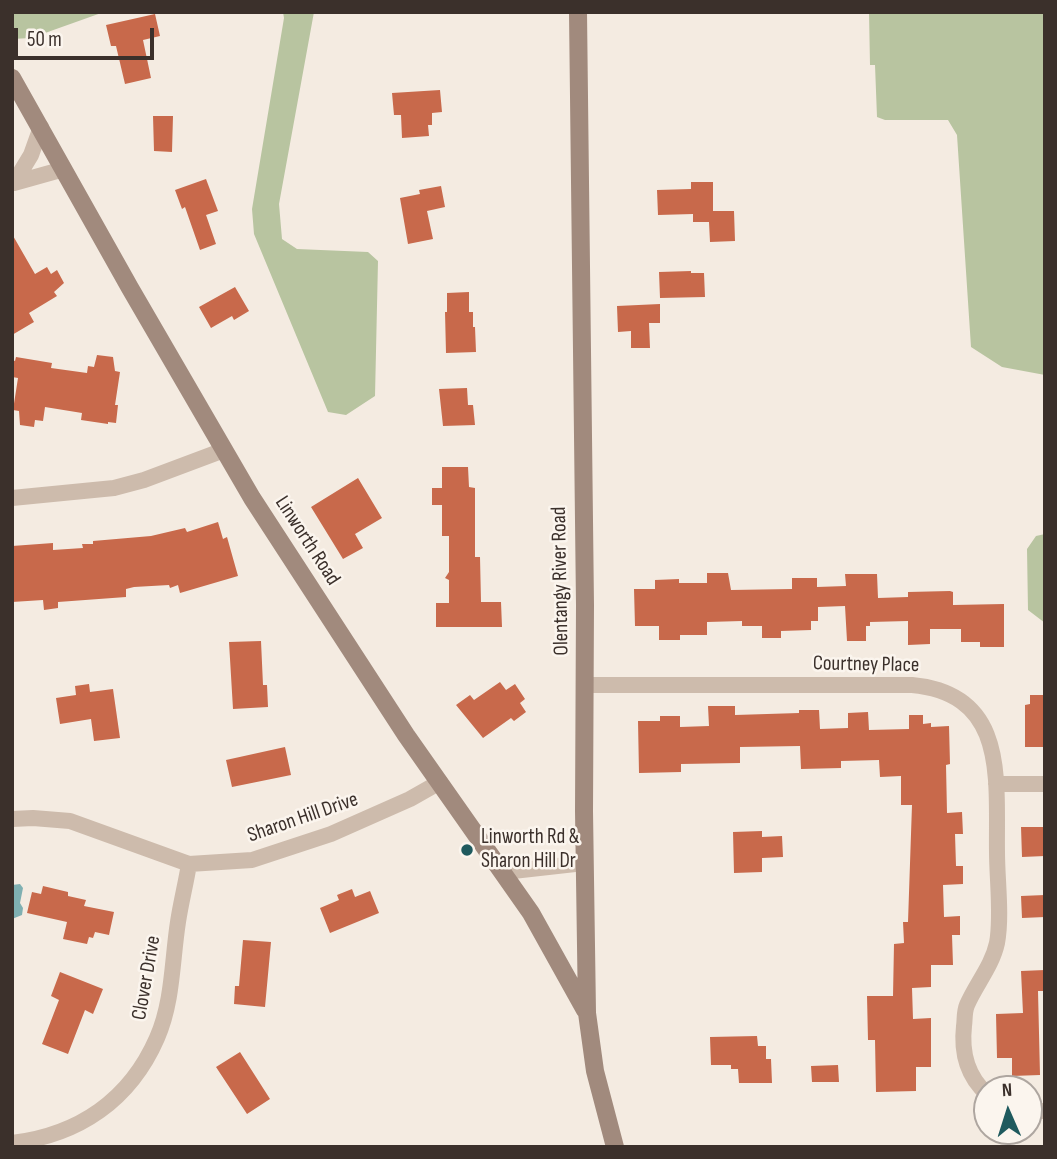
<!DOCTYPE html>
<html>
<head>
<meta charset="utf-8">
<style>
  body { margin:0 }
  #map { position:relative; width:1057px; height:1159px; overflow:hidden; background:#f4ebe1; font-family:"Sofia Sans Condensed",sans-serif }
  canvas { display:block }
  .frame { position:absolute; inset:0; border:14px solid #3b302b; pointer-events:none }
  .north { position:absolute; left:973px; top:1075px; width:70px; height:70px; box-sizing:border-box; background:#fbf5ee; border:2px solid #aea6a0; border-radius:50%; rotate:357deg; font-size:19px; font-weight:700; line-height:28px; text-align:center; color:#3b302b }
  .north::after { content:''; display:block; margin:auto; width:24px; height:32px; background:#1f5a5e; clip-path:polygon(50% 0,100% 100%,50% 72%,0 100%) }
  .scale { position:absolute; left:14px; top:28px; width:140px; height:32px; box-sizing:border-box; border:4px solid #3b302b; border-top:0; padding-left:9px; font-size:21px; line-height:24px; white-space:nowrap; color:#3b302b; -webkit-text-stroke:5px #fbf5ee; paint-order:stroke }
</style>
</head>
<body>
<div id="map">
<canvas width="1057" height="1159"></canvas>
<div class="frame"></div>
<div class="north">N</div>
<div class="scale">50 m</div>
</div>
<script>
const g = document.querySelector('canvas').getContext('2d');
g.lineJoin = 'round';
function fill(path, color) {
  g.fillStyle = color;
  g.fill(path, 'evenodd');
}
function trace(path, color, width, dash) {
  g.strokeStyle = color;
  g.lineWidth = width;
  g.lineCap = dash ? 'butt' : 'round';
  g.setLineDash(dash || []);
  g.stroke(path);
}
function write(font, color, halo, rows, align = 'center') {
  g.font = font + ' "Sofia Sans Condensed",sans-serif';
  g.lineWidth = 5;
  g.setLineDash([]);
  g.textBaseline = 'middle';
  g.strokeStyle = halo;
  g.fillStyle = color;
  for (const [text, x, y, turn = 0] of rows) {
    g.save();
    g.translate(x, y);
    g.rotate((+turn || 0) * Math.PI / 180);
    g.textAlign = isNaN(turn) ? turn : align;
    if (halo) g.strokeText(text, 0, 0);
    g.fillText(text, 0, 0);
    g.restore();
  }
}
fill(new Path2D(`
  M12 12H104L31 38 12 39Z
  M283 12H314L279 204 282 239 297 249 368 252 378 261 375 396 346 415 328 412 254 234 252 209 284 18Z
  M869 12H1045V375L1002 367 971 347 957 135 948 120H885L877 117 875 65H870Z
  M1045 534V623L1028 610 1027 549 1036 536Z`), '#b8c4a0');
fill(new Path2D(`
  M20 884 23 888 20 903 23 908 22 915 12 919V885Z`), '#7fb0b2');
fill(new Path2D(`
  M155 14 160 36 143 40 151 78 125 84 116 46H111L106 25Z
  M440 90 442 112 432 113V125H428L429 136 402 138 401 115H394L392 93Z
  M153 116H173L172 152 154 151Z
  M206 179 218 211 206 215 216 244 200 250 185 207 182 209 175 190Z
  M691 182H713V211H734L735 241 710 242 709 222H693V214L658 215 657 190 691 189Z
  M441 186 445 207 427 211 433 239 408 244 400 198 420 194 419 190Z
  M12 234 35 274 47 267 51 274 57 270 64 283 54 292 57 296 29 313 34 322 12 335Z
  M691 271V273H704L705 297 660 298 659 272Z
  M235 287 249 311 234 320 232 316 211 328 199 307Z
  M469 292V312H473V327H475L476 352 446 353 445 312H447V293Z
  M660 304V323H649L650 348H631V331L618 332 617 306Z
  M97 355 113 357 115 371 120 372 115 405H118L116 423 108 422V424L81 420 82 413 45 407 43 421 35 420 34 427 20 425 19 411 13 410 18 378 12 377V360L15 361 16 357 52 363 51 368 87 373 88 366 94 367Z
  M467 388 468 405H473L475 425 443 426 439 389Z
  M442 467H468L469 487 475 488V557H480L481 602H501L502 627H436V603H449V580L445 578 449 572V536H442V505H432V488H442Z
  M358 478 382 518 355 534 363 548 343 559 311 507Z
  M218 522 223 539 227 537 238 576 180 593 178 585 170 588 169 585 134 587 126 589V597L58 602V608L44 610 43 600 12 602V546L53 543V550L83 548 82 544H93V541L151 536 185 528 187 532Z
  M707 573H728L731 590 792 589V578H817V587L846 586 845 574H877L878 598 908 597V592L950 591 953 592V605L1004 604V647H980V642H961V629H930V644L908 645V621L870 622V626H866V641H847L845 606 818 607V621H811V630L781 631V638H762V626H742V621L707 622V635H680V640H659V626H635L634 589H655V580L679 579V583H707Z
  M261 641 263 685H267L268 707 233 709 229 642Z
  M500 682 506 690 515 684 525 699 520 703 526 712 514 721 511 718 483 738 456 705 470 695 474 700Z
  M89 684 90 692 113 689 120 738 94 741 91 719 60 724 56 698 76 695 75 686Z
  M1030 695H1045V747H1025V705L1030 704Z
  M708 706H735V715L799 713V710H819L820 729 848 728V713L868 712 869 730 909 729V715H923V724L931 723V727L949 726 950 764 946 765 947 813 962 812 963 834H955L956 866H963V884L943 885 944 917 960 916V935H952L953 965H931V987L912 988 913 1019 931 1018V1067H916V1091L876 1092 875 1040H868L867 996H893L894 944 904 943 903 922H908L912 805H901V776L880 777 879 760 841 761V768L801 769 800 746 740 747V763L681 764V772L639 773 638 721H660V716H680V727L709 726Z
  M285 747 291 775 232 787 226 760Z
  M1021 827H1045V856L1022 857Z
  M762 831V837L782 836 783 857 762 858V872L734 873 733 832Z
  M43 886 68 892V896L86 900 84 906 114 912 109 935 95 932 93 938 89 937 87 944 63 939 67 922 27 913 32 892 41 894Z
  M352 889 355 897 370 891 379 913 330 933 320 908 339 900 337 895Z
  M1045 895V917L1022 918 1021 896Z
  M243 940 271 942 265 1007 234 1004 235 986H239Z
  M1045 970V991H1038L1040 1075 1012 1076V1058H997L996 1014 1023 1013 1021 971Z
  M60 972 103 989 93 1014 85 1010 68 1054 42 1044 59 1000 51 996Z
  M757 1036 758 1046H766V1059H771L772 1083H739L738 1069H731V1065H711L710 1037Z
  M240 1052 270 1099 247 1114 216 1067Z
  M838 1065 839 1082H812L811 1066Z`), '#c8694b');
trace(new Path2D(`
  M14 183 31 155 41 127
  M14 183 64 169
  M12 498 114 488 144 480 224 450
  M585 685H912C1008 694 996 779 997 852 997 880 1002 916 997 943 992 966 976 984 967 1005 964 1012 965 1020 964 1026 961 1053 967 1076 987 1094
  M996 784H1045
  M12 819 33 818 70 821 189 864 252 860 331 834 410 799 440 782
  M504 872 584 863
  M1029 1111H1045
  M12 1143C79 1135 130 1100 157 1038 173 1002 172 960 178 922 181 902 186 883 189 864`), '#cdbbac', 16);
trace(new Path2D(`
  M578 12 585 605 584 811 587 1013 595 1071 615 1147
  M12 78 130 288 252 498 406 735 531 913 585 1010`), '#a18a7d', 18);
for (const [x, y, r, color] of [
  [467,850,7,"#1f5a5e"]
]) {
  const dot = new Path2D();
  dot.arc(x, y, r, 0, 2 * Math.PI);
  g.fillStyle = color;
  g.fill(dot);
  trace(dot, '#fbf5ee', 2.5);
}
write('21px', '#3b302b', '#fbf5ee', [
  ["Linworth Road",307,541,57],
  ["Olentangy River Road",561,581,-91],
  ["Courtney Place",866,665,1],
  ["Sharon Hill Drive",303,818,-19],
  ["Clover Drive",147,978,-80]
]);
write('21px', '#3b302b', '#fbf5ee', [
  ["Linworth Rd &",481,838],
  ["Sharon Hill Dr",481,862]
], 'left');
</script>
</body>
</html>
